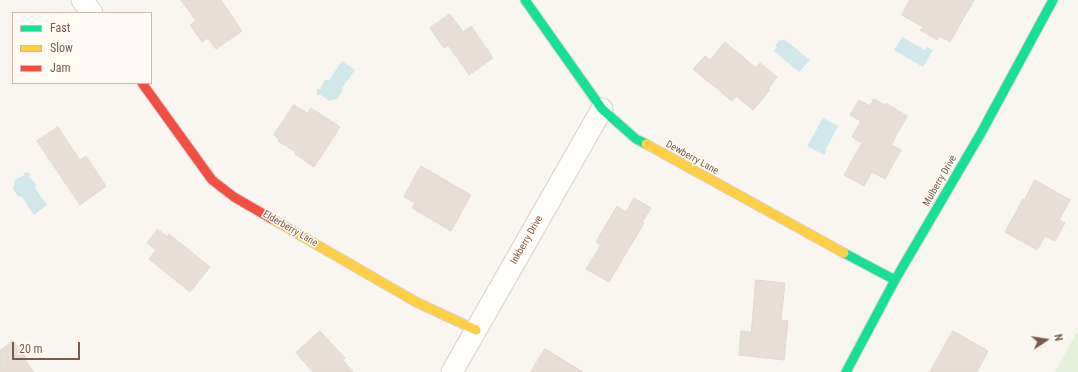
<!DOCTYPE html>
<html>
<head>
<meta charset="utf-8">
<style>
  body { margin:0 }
  #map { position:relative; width:1078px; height:372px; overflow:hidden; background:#f9f5f0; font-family:"Roboto Condensed",sans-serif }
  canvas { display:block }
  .legend { position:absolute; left:12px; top:12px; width:140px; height:72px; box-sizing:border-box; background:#fffaf3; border:1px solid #cabbb1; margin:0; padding:5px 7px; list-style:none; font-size:12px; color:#7a5c4d }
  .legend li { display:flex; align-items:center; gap:8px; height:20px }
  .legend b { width:20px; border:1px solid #cabbb1 }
  .north { position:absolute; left:1026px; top:320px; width:40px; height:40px; -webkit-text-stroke:3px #fffaf3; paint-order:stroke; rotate:78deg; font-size:11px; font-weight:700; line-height:16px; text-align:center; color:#7a5c4d }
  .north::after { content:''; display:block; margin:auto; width:14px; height:18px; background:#7a5c4d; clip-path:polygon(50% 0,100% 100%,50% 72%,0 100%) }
  .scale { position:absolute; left:12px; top:342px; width:68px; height:18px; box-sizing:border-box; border:2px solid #7a5c4d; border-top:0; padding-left:5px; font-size:12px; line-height:14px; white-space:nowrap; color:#7a5c4d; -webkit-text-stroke:3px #fffaf3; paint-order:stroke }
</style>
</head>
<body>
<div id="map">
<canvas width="1078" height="372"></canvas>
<ul class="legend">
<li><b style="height:5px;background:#16e098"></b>Fast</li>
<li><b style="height:5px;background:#ffcf43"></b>Slow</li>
<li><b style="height:5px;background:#f24e42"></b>Jam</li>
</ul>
<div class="north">N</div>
<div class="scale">20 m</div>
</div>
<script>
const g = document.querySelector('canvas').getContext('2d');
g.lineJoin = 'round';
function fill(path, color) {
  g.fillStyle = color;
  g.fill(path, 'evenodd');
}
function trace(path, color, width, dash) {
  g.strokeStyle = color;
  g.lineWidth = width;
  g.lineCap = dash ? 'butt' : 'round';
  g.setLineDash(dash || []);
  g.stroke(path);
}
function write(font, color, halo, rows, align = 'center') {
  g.font = font + ' "Roboto Condensed",sans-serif';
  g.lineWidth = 3;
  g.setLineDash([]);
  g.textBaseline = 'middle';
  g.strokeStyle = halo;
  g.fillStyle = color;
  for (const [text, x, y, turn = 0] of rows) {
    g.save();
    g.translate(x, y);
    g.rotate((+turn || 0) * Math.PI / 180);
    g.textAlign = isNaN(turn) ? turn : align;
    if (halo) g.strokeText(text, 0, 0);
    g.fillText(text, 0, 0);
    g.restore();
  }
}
fill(new Path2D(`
  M1078 330V372H1055Z`), '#e7f0db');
fill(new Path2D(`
  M902 37 925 50 927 47 933 50 923 67 894 50Z
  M784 39 810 60 799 72 774 51 777 47 775 46 780 40 782 41Z
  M342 61 355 70 342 88V92L337 99 329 101 321 95H317V89H320L325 80H329Z
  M823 118 838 126 826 149 827 150 824 155 807 146Z
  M24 172 30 173 29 176 36 184 35 188 47 205 34 215 22 197 18 196 13 189 15 180 24 175Z`), '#d0e8ea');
const building = new Path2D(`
  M181 0H221L242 31 216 49 208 38 202 42 190 25 196 21Z
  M910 0H974L950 42 939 36 937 40 920 30 923 27 902 15Z
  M450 14 463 32 471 26 493 58 469 75 448 45 444 48 430 28Z
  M725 42 756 68 760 63 777 77 768 89 770 90 753 110 736 96 732 101 693 69 705 56 710 60Z
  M874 99 885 105 886 103 907 116 891 145 901 150 885 179 872 172 864 186 844 175 862 143 852 137 861 121 850 115 859 100 870 106Z
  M294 105 307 113 311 108 340 127 314 167 295 154 296 152 278 141 279 139 274 135Z
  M58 127 80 160 86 156 106 186 80 205 37 141Z
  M421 166 471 195 451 231 412 208 415 203 404 197Z
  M1035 180 1070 200 1059 220 1065 223 1055 241 1045 236 1037 250 1005 232 1023 199 1024 200Z
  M634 198 651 208 642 222 644 223 609 282 586 269 601 245 596 242 617 206 626 212Z
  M158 229 167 237 169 234 210 267 190 292 149 259 156 250 147 243Z
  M756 280 785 283 781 320 788 321 784 360 739 355 741 331 751 332Z
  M320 331 345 358 343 360 353 372H313L296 353Z
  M953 331 988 351 977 372H930Z
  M13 341 26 357 24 359 34 372H0V351Z
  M545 349 583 372H531Z`);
fill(building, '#e6ded7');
trace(building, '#e2d8d2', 1);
const street = new Path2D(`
  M82 0 92 13
  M452 372 602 109`);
const fast = new Path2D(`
  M525 0 602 109 636 139 646 144
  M844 253 895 280
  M846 372 895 280 981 133 1053 0`);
const slow = new Path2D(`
  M646 144 844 253
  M272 219 416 302 476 330`);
const jam = new Path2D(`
  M142 83 212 180 234 197 272 219`);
trace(street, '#d7d1cb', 23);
trace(fast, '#d9d2cb', 11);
trace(slow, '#d9d2cb', 11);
trace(jam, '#d9d2cb', 11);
trace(street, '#fefefd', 21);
trace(fast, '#16e098', 9);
trace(slow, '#ffcf43', 9);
trace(jam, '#f24e42', 9);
write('10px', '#7a5c4d', '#fffaf3', [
  ["Dewberry Lane",692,158,29],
  ["Mulberry Drive",940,181,-60],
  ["Elderberry Lane",290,229,30],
  ["Inkberry Drive",527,240,-60]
]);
</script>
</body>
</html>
